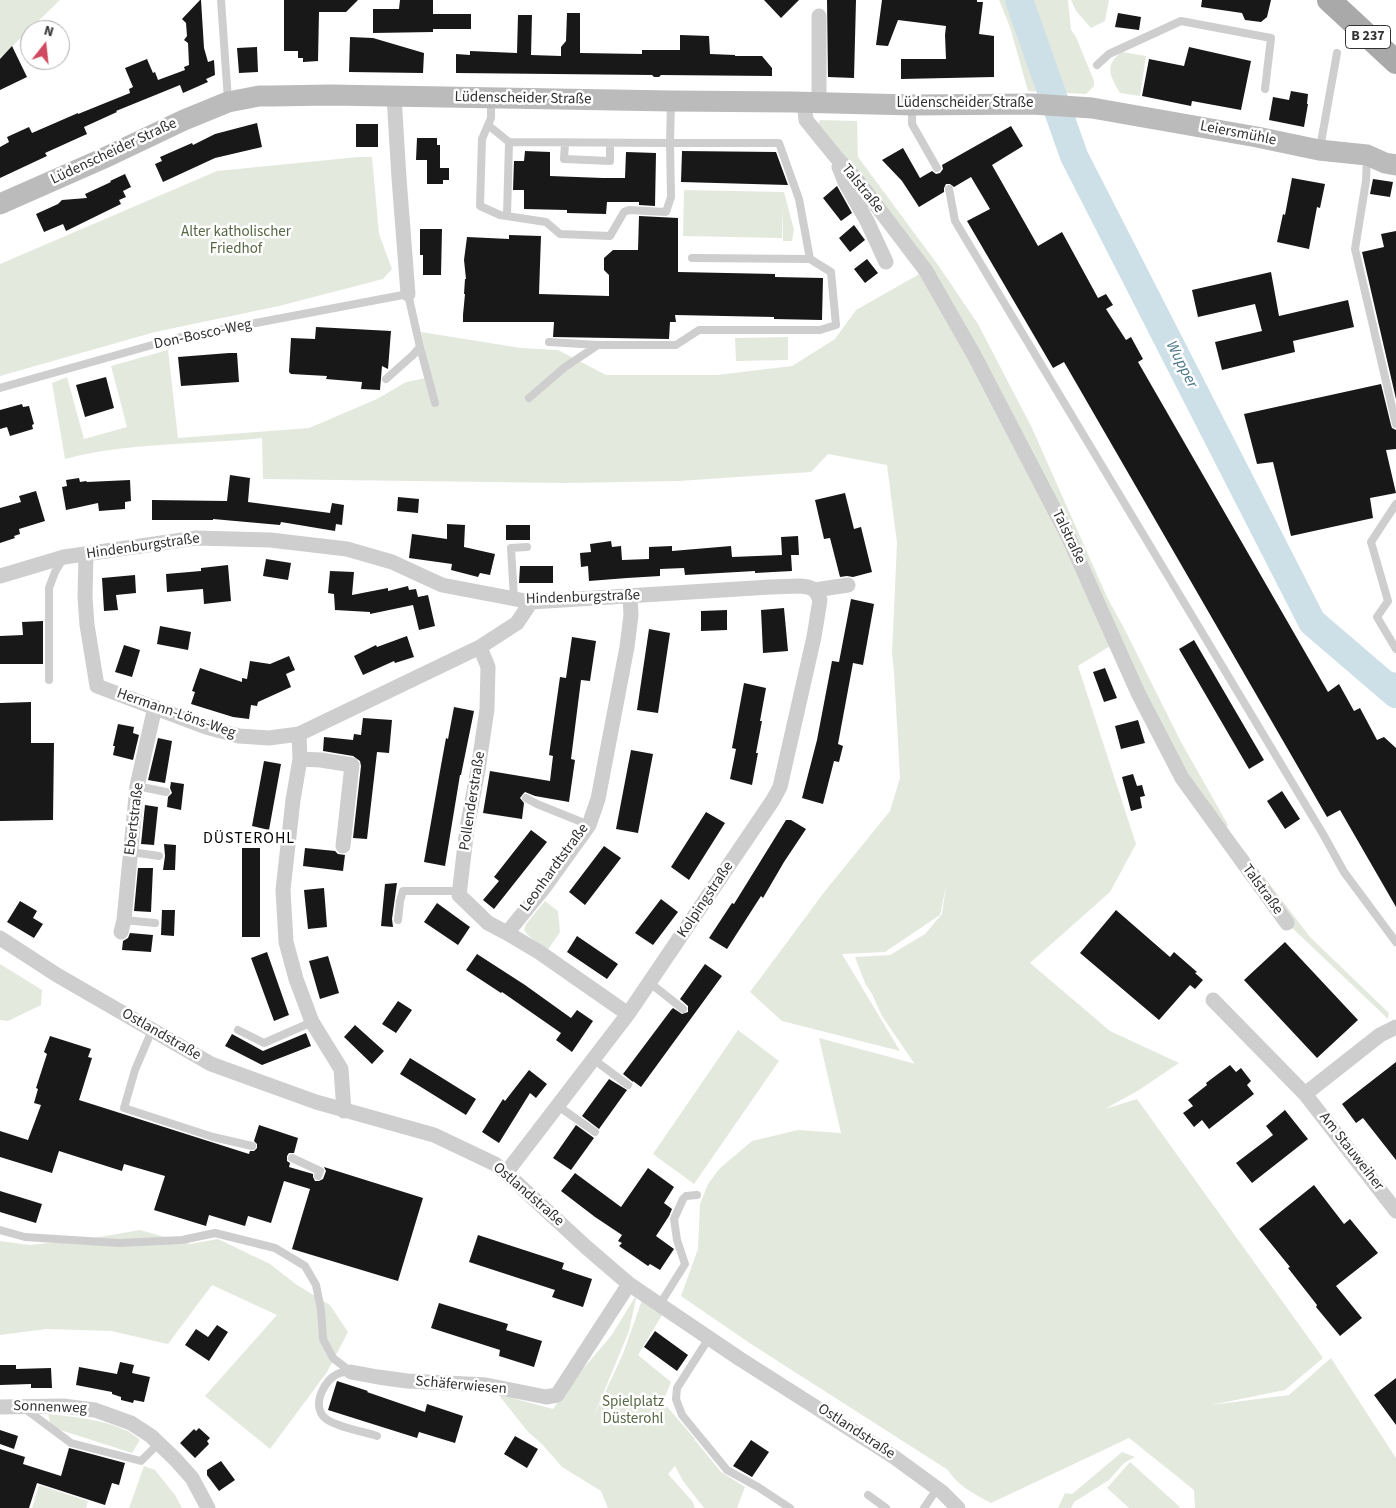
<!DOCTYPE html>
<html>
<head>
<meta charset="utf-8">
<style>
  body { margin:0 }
  #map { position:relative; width:1396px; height:1508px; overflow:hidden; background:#fff; font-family:"Source Sans 3",sans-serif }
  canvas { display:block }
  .north { position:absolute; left:20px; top:20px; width:50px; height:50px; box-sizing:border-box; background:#fff; border:1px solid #adadad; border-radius:50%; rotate:16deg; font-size:14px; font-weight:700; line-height:20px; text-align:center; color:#313131 }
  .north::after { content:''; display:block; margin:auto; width:18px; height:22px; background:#d04a5f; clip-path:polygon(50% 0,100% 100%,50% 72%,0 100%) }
</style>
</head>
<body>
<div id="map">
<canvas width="1396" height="1508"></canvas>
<div class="north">N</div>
</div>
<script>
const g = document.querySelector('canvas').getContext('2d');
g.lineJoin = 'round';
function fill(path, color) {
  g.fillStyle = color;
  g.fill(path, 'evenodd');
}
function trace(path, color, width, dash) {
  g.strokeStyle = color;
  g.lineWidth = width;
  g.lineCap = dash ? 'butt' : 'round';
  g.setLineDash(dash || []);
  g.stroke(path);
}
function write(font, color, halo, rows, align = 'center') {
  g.font = font + ' "Source Sans 3",sans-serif';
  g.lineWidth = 5;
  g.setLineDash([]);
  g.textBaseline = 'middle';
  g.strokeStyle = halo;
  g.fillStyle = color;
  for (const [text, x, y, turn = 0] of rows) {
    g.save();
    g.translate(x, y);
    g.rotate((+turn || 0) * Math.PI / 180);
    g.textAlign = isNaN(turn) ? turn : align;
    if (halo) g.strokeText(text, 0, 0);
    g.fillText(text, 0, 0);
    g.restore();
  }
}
fill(new Path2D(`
  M0 0H60L0 58Z
  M999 0H1068L1071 30 1076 37 1094 81V86L1086 94 1028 91 1010 27Z
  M1071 0H1109L1105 21 1091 28 1076 11Z
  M1122 52 1146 56 1140 96 1120 93C1111 77 1103 65 1122 52Z
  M820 120 857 121 858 157 938 265 978 324 1032 428 1107 597 1125 630 1180 740 1228 825 1222 834 1115 643 1078 666 1136 844 1110 892 1030 963 1110 1031 1179 1063 1139 1090 1105 1109 1137 1099 1323 1358 1285 1390 1211 1405 1289 1395 1331 1358 1396 1458V1508H1195L1194 1490 1129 1438 991 1503C974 1494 958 1486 948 1470L751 1344 681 1296 698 1249 700 1204 708 1184 719 1169 752 1141 798 1130 841 1133 819 1038 916 1064 914 1063 882 1016 872 994 865 983 855 957 890 955 925 934 942 914 946 886 940 915 885 952 842 954 900 1051 782 1021 750 992 825 891 890 811 900 778 894 672 892 653 897 543 887 465 828 454 811 472 679 481 565 483 263 479 262 438C196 445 129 442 65 459L52 383 67 377 84 439 127 427 111 366 168 350 178 438 309 428 377 399 406 382 431 377 421 332 521 348 558 350 606 375H717L792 366 835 339 856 310 930 268 818 125Z
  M358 157H372L379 234 392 269 383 279 279 306 155 332 0 376V264L217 171Z
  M684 190 784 192 794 230 792 241H783V207L782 238 683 236Z
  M788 337V360L736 361 735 338Z
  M1242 848 1310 937 1389 1013 1388 1019 1287 923 1237 856Z
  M545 901 558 911 560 932 547 951 528 935 524 930 526 924Z
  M0 964 42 990 41 1005 8 1021 0 1020Z
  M738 1030 779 1061 694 1184 653 1154Z
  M140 1230 190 1244 218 1239 270 1264 297 1285 330 1305 348 1332 327 1372 270 1449 205 1396 277 1315 212 1285 168 1344 111 1331 47 1329 0 1335V1241L30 1245 94 1238Z
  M637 1294 629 1331 593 1418 623 1354 642 1300 662 1315 638 1355 671 1382 663 1402 695 1439 692 1444 695 1440 721 1472 745 1487 737 1508H704L683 1481 675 1466 668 1474 693 1502 695 1508H608L601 1491 562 1467 542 1444 528 1432 494 1389 516 1399 553 1409 570 1384 611 1336Z
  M48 1414C74 1417 103 1419 127 1431 132 1433 136 1437 140 1440L132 1453 54 1428 50 1422Z
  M1122 1452 1135 1457 1124 1463 1109 1480 1074 1502 1071 1508H1058L1065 1493 1072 1494Z
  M1130 1462 1180 1507 1178 1508H1129L1107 1488Z
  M144 1466 155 1470 175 1495 182 1508H129Z
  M39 1485 88 1501 86 1508H32Z`), '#e4e9de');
trace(new Path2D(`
  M1367 669 1396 675`), '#cddfe7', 4.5);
trace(new Path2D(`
  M1019 0 1074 156 1312 622 1396 694`), '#cddfe7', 28);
fill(new Path2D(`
  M200 0H201L204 48 208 62 214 60 215 75 206 79 208 82 183 93 180 85 116 111 117 112 84 127 87 134 45 153 47 156 0 178V147L9 142 7 137 29 127 32 133 78 113V114L130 93 129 89 133 87 125 68 147 59 153 73 155 72 158 80 185 70 184 67 189 65 188 43 184 40 187 36 186 23 182 19Z
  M284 0H358L346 12H319L318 61 303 62V58H298V51H284Z
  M400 0H433V14H471V29H433V32L373 33V9H399Z
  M764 0H799L781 18Z
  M827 0H856L854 78 828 77Z
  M882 0H977V2H983L979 34 994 36V77L901 79V59H946L945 35 946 26 898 20 888 46 876 45Z
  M1202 0H1271L1267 17 1261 22 1245 20 1242 13 1201 7Z
  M567 13H580V53L642 54V50H680V35L709 36 710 54 735 55V56H762L772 68V76L661 75 659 77H654L652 75 456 73V54L470 55V51L517 53 518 15H532L531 55 561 56V47L566 41Z
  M1118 13 1141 17 1139 30 1115 27Z
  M350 37 373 38 424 53 423 73 349 72Z
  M12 46 27 77 0 90V59Z
  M257 47 258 72 239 73 237 48Z
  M1189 47 1251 61 1241 110 1192 101 1191 106 1142 96 1149 59 1184 66Z
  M1291 91 1308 94 1307 104H1308L1304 127 1269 120 1273 97 1289 100Z
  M257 123 262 147 215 158 163 182 155 164 162 161 160 157 192 143 193 145 215 134Z
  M356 124H378V147H356Z
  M1011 126 1023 146 992 165 1038 246 1062 232 1098 298 1106 294 1113 305 1106 309 1126 340 1131 337 1143 359 1138 362 1328 692 1339 684 1354 711 1360 708 1377 740 1384 737 1396 748V907L1340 810 1327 817 1064 362 1053 368 967 221 990 209 971 177 954 187 950 184H946L944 188V192L919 207 902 181 882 160 903 148 920 178 932 171 936 174 940 173 943 169 942 165Z
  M417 138H437V145H440V168H449V180H443V184H427V160H416Z
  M525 151 550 152V176L603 178H625L626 152 656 153 655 206 639 205V202H607L606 214 567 213V210L524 209V190H513L514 161H524Z
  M682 151 776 152 788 185 681 182Z
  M125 174 131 187 123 191 126 197 119 200 121 204 66 231 63 224 44 232 36 214 58 204 62 200 87 198 85 194 111 182 110 181Z
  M1292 178 1325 184 1320 208 1317 207 1309 249 1277 242 1283 214 1285 215Z
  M1373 179 1393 182 1390 197 1370 194Z
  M837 186 852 213 841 221 823 198Z
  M639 216 678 218V272L775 274V277L823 278 822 320 774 319V317L675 315 676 322H670L669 339 553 337 554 322H463V315L465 294H464L465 279H466L464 260 467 237 509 239V235L541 236 539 294 609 296V275L604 270V258L613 250H638Z
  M854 225 865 240 850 252 839 238Z
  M420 229H442L441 275H423V255H420Z
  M1396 231V399L1362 252 1384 247 1381 234Z
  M867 259 878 273 865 283 854 269Z
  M1271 272 1279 316 1348 300 1354 327 1293 341 1295 352 1222 370 1215 342 1262 331 1255 304 1198 317 1192 290Z
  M316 327 391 331 388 369 382 366 380 390 361 389 362 382 326 379 327 376 291 374 289 372 291 338 315 339Z
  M229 353H237L239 382 181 386 178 357Z
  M106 377 114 408 85 417 76 385Z
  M1381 384 1391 425 1392 428 1396 430V449L1386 450 1396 493 1370 498 1373 518 1291 536 1273 462 1257 464 1244 414Z
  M22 404 23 407 29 406 34 424 32 425 33 429 10 436 7 427 0 429V410Z
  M230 475 250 478 248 502 330 513 332 503 344 505 342 525 336 524 335 531 281 522 280 525 213 519V520H152V500L227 501Z
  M79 478 80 482 86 481 87 482 130 480 131 501 125 502V509L99 511 98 503 66 510 62 487 67 486 66 480Z
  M36 491 45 521 19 529 20 534 14 536 15 538 0 543V508L21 502 19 496Z
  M845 493 854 529 861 527 872 572 853 577 847 576 840 577 830 538 824 539 815 500Z
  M398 497 419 499 418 513 397 511Z
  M447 524 465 525 464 547 495 554 490 575 480 573 478 577 451 570 452 564 409 558 412 534 447 539Z
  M506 525H530V540H506Z
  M798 536 799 555H791L792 571 755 573V571L685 575 684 568 660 569V576L627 578 589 581 588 566 581 567 580 553 591 552 590 544 611 541 612 547 621 546 622 560 649 559V547L672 546V551L731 546 732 557 782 555 781 537Z
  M266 559 291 563 288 580 263 576Z
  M228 565 231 601 204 604 203 589 167 592 166 574 201 571V568Z
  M520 566H553V583H519Z
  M330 571 354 572 352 595 388 588V591L408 586 409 590 416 589 418 597 428 595 435 626 419 630 413 605 370 614V612L335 610 334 594 328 593Z
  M135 575 136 593 116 595 118 610 104 611 102 578Z
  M851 599 874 604 863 665 853 663 838 744 843 746 839 762 834 761 823 804 802 798 817 740 832 661 839 662Z
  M784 608 788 651 763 653 761 610Z
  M727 610V630L701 631V611Z
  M43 621V664H0V636L23 635 22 622Z
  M160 626 191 632 188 650 157 644Z
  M649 629 670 633 658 713 637 710Z
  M407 636 414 657 395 663 394 661 363 675 354 656 376 645 377 647Z
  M572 637 596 641 590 681 581 680 571 759 575 760 569 802 535 796 525 792 523 794 520 798 524 803 522 819 483 813 490 771 550 781 553 756 549 755 560 677 566 678Z
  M1194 640 1264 760 1249 769 1179 649Z
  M124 645 140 650 132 677 115 672Z
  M289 656 295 670 286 674 291 687 258 702 257 706 251 705 249 719 233 717 191 704 195 692 192 691 200 668 242 682V678L247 679 250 661 270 664Z
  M1105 668 1117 698 1104 702 1093 672Z
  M744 683 766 688 760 721H762L756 753H758L752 785 730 779 736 749 732 748Z
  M31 702V743H54L53 820 0 821V703Z
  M454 707 474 711 461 775H460L445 866 424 862 440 771 446 738 448 739Z
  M363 718 392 720 389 753 377 752 367 839 353 838 361 766 360 761 353 756 323 751 324 737 353 740 354 734 361 735Z
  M1138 720 1145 743 1121 749 1115 726Z
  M118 724 134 727 133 733 139 735 133 760 113 755 115 746H113Z
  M158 738 172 741 165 783 148 780Z
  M631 750 653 754 638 833 616 829Z
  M264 761 281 764 269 830 252 826Z
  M1133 774 1137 786 1142 785 1145 796 1140 797 1142 808 1131 811 1122 777Z
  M171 782 184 784 181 810 167 807 168 797 172 793 170 788Z
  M1282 791 1300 819 1285 829 1267 801Z
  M145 805 158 807 154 845 141 844Z
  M706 812 725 823 689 880 671 867Z
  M786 820H791L806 829 784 862 763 898 761 896 727 949 709 938 732 903 734 904Z
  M531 830 547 842 494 909 483 900 499 881 494 877Z
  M164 844 176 845 175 870H163L165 856Z
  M604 846 621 858 585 905 569 892Z
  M242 848H260V937H242Z
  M305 848 335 851 338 854 345 855 343 871 303 866Z
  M138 868H153L151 912 134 911Z
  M397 883 392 919 393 927 381 926 385 884Z
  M324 888 327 927 308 929 304 890Z
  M661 899 678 912 653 945 635 933Z
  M20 901 37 911 33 918 43 924 34 938 7 922Z
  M437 903 470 927 458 945 424 922Z
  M162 910H175L174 936 161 935Z
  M1116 910 1170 957 1174 952 1197 972 1195 973 1203 980 1195 989 1190 985 1159 1020 1080 953Z
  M130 933 153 935 151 952 122 950 123 941 128 938Z
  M577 936 618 964 607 979 567 952Z
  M1285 942 1358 1020 1317 1058 1244 980Z
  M267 952 289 1015 274 1021 251 958Z
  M477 954 525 985 571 1018 577 1010 593 1021 572 1052 556 1040 561 1033 502 992 501 993 466 970Z
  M328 956 339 993 320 999 309 961Z
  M705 964 722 976 641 1087 633 1081V1082L623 1074 671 1010 673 1008 682 1014 688 1012V1006L680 999Z
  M398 1001 412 1010 396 1033 382 1024Z
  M355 1025 384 1051 372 1064 344 1037Z
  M306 1033 311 1046 262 1065 225 1046 232 1034 263 1051Z
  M50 1036 91 1049 88 1057 92 1058 79 1100 249 1154 250 1151H254L257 1148V1144L254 1141 259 1125 298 1138 294 1153H289L287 1156V1161L290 1163 289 1167 313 1174V1177L315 1181H319L323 1179 326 1171 324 1167 423 1198 398 1281 292 1249 310 1189 284 1181 271 1223 248 1216 245 1226 209 1215 206 1226 154 1210 165 1176 124 1164 122 1171 59 1151 52 1173 0 1157V1131L28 1140 41 1105 34 1103 38 1089 36 1088 47 1054 44 1052Z
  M410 1058 476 1099 466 1115 400 1074Z
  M1396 1062V1160L1363 1118 1356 1123 1342 1104Z
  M1230 1065 1236 1072 1241 1068 1251 1081 1247 1085 1254 1094 1209 1129 1202 1120 1194 1127 1183 1113 1193 1106 1188 1100 1207 1085 1206 1083Z
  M529 1070 547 1084 536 1098 530 1093 499 1143 482 1132 503 1099 505 1101Z
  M609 1079 627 1090 599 1129 582 1116Z
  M1285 1110 1308 1139 1252 1183 1236 1163 1273 1135 1266 1126Z
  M576 1125 594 1138 571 1170 553 1158Z
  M648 1168 674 1187 664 1203 672 1209 669 1216 656 1236 674 1249 660 1270 650 1264 648 1266 619 1246 622 1243 618 1241 622 1235 595 1217 561 1191 575 1173 621 1207Z
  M1314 1185 1344 1224 1350 1219 1378 1253 1336 1286 1362 1318 1340 1336 1316 1307 1317 1305 1288 1268 1290 1267 1259 1229Z
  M0 1191 42 1204 36 1223 0 1212Z
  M478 1235 564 1263 562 1269 592 1279 583 1307 552 1297 555 1290 469 1262Z
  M439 1303 508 1324 506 1330 542 1341 534 1367 499 1356 500 1350 431 1328Z
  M217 1325 228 1332 209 1361 185 1345 196 1329 208 1337Z
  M655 1331 688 1355 677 1371 644 1347Z
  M120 1362 134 1365 132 1373 150 1377 144 1402 134 1400 133 1403 121 1400V1397L112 1394V1392L76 1385 79 1367 117 1374Z
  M0 1365H16V1369L51 1368 52 1388H31V1384L0 1385Z
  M1396 1378V1425L1374 1395Z
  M337 1381 368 1391 367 1392 425 1412 427 1404 463 1416 455 1443 419 1432 417 1438 328 1410Z
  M199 1428 210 1438 207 1441 209 1444 195 1458 180 1443 194 1429 196 1431Z
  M0 1430 18 1436 14 1449 0 1444Z
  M515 1436 538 1449 527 1468 504 1454Z
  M751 1440 769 1452 752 1477 733 1466Z
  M69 1448 125 1463 119 1485 112 1483 105 1505 37 1483 29 1508H0V1449L25 1457 23 1464 61 1476Z
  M221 1461 235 1480 219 1491 207 1475V1470Z`), '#181818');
trace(new Path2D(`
  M221 0 228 100
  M1097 65 1109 54 1181 21 1271 38 1265 89
  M912 107V124L937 168
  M488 125 482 139 480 206 500 215 546 222 560 234 610 236 624 212 629 210 666 212 671 197 670 143 509 142 488 125 491 118V100
  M565 143 564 159 610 161V143
  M1320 148 1337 53
  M1367 157 1366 181 1355 249 1396 424
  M949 189 955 221 1323 834 1344 872 1396 942
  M507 216 509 142
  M692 258 810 259
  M549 342 598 345H676L699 330H820L836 325 831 272 810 259 799 199 779 143H670L671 102
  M386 379 413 355 420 347
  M0 388 177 338 408 294 420 347 435 403
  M529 398 565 367 598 345
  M1396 504 1371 542 1388 601 1377 617 1396 649
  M514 599 511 548 527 547
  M49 680V588L55 572 63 559
  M137 786 166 792
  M526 798 537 804 589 825
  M131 852 159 856
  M124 920 155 923
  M398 920 400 901 403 891H460
  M650 983 683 1009
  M152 1030 135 1070 124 1108 213 1137 252 1146
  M238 1030 264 1043 312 1022
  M593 1059 628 1085
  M558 1106 595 1132
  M292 1158 320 1171 318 1176
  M0 1230 25 1237 119 1243 182 1240 215 1233 275 1248 305 1266 316 1285 321 1310 323 1339 333 1358 351 1372
  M660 1304 685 1264 677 1240 674 1219 683 1199 686 1196 697 1195
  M709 1338 677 1388 676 1399 682 1415 727 1470 758 1487 790 1508
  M351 1372C348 1372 343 1372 340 1373 324 1378 311 1406 325 1418 333 1426 365 1432 377 1436
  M24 1408 71 1443 141 1461 159 1443
  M868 1495 886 1508
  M924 1508 937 1489`), '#cecece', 8);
trace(new Path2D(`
  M819 16V102
  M394 96 399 178 408 294
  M804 102 806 120 836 157 857 180 926 271 974 355 1067 534 1138 693 1182 778 1287 923
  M839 167 845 182 867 221 886 262
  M86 555 85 597 87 625 97 686 206 727 239 736 269 738 299 734 480 647 517 623 531 602
  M0 576 64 557 196 538 270 540 347 549 392 562 442 585 531 602 770 587 800 586 808 587 815 590 848 585
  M480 647 488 667 487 709 478 770 467 828 459 895 488 923 507 933
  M299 734 300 759 293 800 283 890 286 942 296 979 312 1022 341 1069 344 1111
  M300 759 321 760 352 765 343 846
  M121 932 124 920 137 786 155 707
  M0 938 57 975 211 1064 316 1102 434 1135 495 1164 506 1173 586 1247 629 1284 740 1359 894 1457 942 1492 958 1508
  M1213 1000 1305 1094
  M628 1014 539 952 507 933 543 889 589 825 598 799 627 647 631 615 630 597
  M1396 1027 1380 1035 1305 1094 1396 1211
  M506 1173 628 1014 773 800 780 787 814 637 820 600 815 590
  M351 1372 378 1377 407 1381 486 1385 546 1397 557 1395 629 1284
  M0 1407 63 1406 95 1410 131 1423 151 1436 175 1459 192 1478 208 1508`), '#cecece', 15);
trace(new Path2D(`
  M0 204 102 159 184 120 228 102 259 96H272L331 95 671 101 792 102 913 105 1032 104 1092 108 1257 137 1319 150 1367 155 1385 163 1396 165`), '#bbb', 21);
trace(new Path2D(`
  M1329 0 1396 62`), '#a9a9a9', 24);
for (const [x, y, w] of [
  [1368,37,45]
]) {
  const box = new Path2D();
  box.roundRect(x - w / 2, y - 11.5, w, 23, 4);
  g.fillStyle = '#fff';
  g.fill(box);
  trace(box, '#313131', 1);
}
write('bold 14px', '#313131', null, [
  ["B 237",1368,37]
]);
write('15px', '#313131', '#fff', [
  ["Lüdenscheider Straße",523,99,1],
  ["Lüdenscheider Straße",965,104],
  ["Leiersmühle",1238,134,11],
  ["Lüdenscheider Straße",114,152,-25],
  ["Talstraße",862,189,51],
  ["Don-Bosco-Weg",203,335,-12],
  ["Talstraße",1068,537,64],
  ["Hindenburgstraße",143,547,-8],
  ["Hindenburgstraße",583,598,-2],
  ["Hermann-Löns-Weg",176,714,19],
  ["Pollenderstraße",473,801,-81],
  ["Ebertstraße",135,819,-83],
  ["Leonhardtstraße",555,868,-54],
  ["Talstraße",1262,890,54],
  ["Kolpingstraße",706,900,-56],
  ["Ostlandstraße",161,1035,30],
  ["Am Stauweiher",1351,1152,52],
  ["Ostlandstraße",528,1195,41],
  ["Schäferwiesen",461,1386,5],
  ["Sonnenweg",50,1408,2],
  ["Ostlandstraße",856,1432,33]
]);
write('15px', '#576743', '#fff', [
  ["Alter katholischer",236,233],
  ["Friedhof",236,250],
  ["Spielplatz",633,1403],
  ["Düsterohl",633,1420]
]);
write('italic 16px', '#487589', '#fff', [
  ["Wupper",1181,365,63]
]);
g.letterSpacing = '1px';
write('16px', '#000', '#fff', [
  ["DÜSTEROHL",249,839]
]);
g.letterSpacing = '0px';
</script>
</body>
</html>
